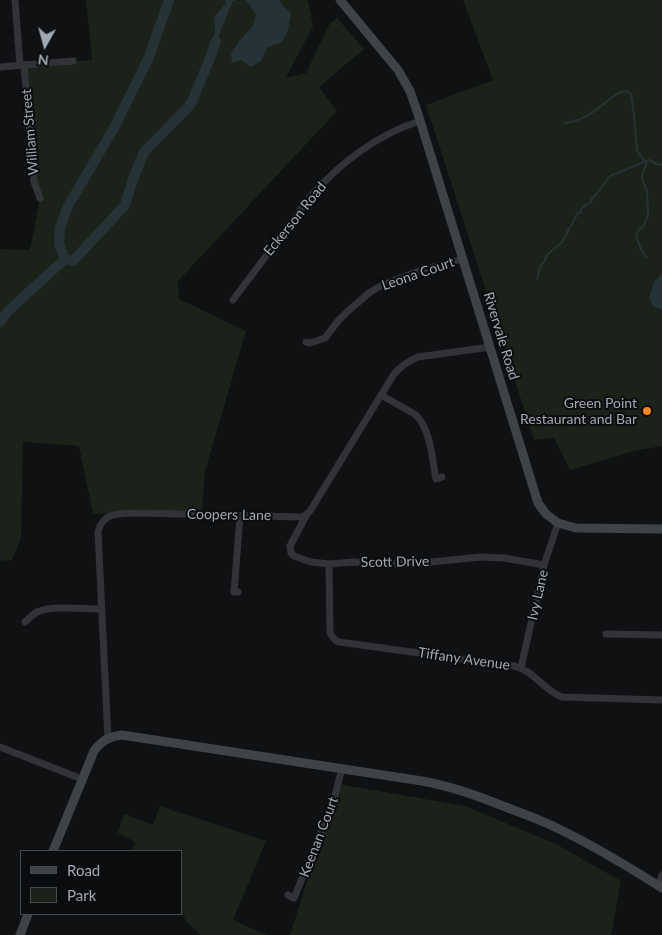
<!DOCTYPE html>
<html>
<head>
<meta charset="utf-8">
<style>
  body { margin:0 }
  #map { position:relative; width:662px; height:935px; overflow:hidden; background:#101112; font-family:Lato,sans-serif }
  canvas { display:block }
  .legend { position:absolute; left:20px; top:850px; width:162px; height:65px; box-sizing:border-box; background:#0b0c0d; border:1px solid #474b50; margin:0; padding:6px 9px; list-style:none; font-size:15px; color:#a0aab4 }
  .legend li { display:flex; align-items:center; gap:10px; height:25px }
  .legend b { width:25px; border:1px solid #474b50 }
  .north { position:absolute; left:20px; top:20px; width:50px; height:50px; -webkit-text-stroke:4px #0b0c0d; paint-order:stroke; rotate:187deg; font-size:14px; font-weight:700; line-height:20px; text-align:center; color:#a0aab4 }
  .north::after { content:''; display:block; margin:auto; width:18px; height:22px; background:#a0aab4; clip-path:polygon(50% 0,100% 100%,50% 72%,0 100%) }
</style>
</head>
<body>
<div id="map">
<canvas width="662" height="935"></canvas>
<ul class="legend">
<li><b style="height:6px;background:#3f4347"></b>Road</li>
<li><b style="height:14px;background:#1b221a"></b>Park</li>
</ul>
<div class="north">N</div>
</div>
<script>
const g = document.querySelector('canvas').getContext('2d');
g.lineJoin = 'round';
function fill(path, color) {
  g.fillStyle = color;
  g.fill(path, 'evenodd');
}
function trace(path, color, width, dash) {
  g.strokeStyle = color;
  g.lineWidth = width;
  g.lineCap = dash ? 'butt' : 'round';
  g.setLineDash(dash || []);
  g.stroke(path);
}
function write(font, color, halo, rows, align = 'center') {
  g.font = font + ' Lato,sans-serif';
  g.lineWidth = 4;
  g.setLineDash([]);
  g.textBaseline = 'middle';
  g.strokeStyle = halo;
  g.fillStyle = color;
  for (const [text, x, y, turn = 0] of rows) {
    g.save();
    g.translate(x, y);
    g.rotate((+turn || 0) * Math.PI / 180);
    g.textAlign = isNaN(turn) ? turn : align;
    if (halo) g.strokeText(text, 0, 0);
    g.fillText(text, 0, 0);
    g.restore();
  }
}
fill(new Path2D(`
  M86 0H165L162 19 173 0H225L226 3 214 17 215 27 213 51 233 1 245 0 250 6 256 15 252 27 240 40 241 60 261 61 268 47 282 5 280 0H308L313 26 286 78 306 73 330 23 337 18 364 49 319 87 337 111 178 281 179 299 246 331 205 471 202 511 93 514 79 446 23 442 21 538 12 560 0 561V249L30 250 40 198 34 182 24 65 92 60Z
  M463 0H662V273L654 282 657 309 662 310V446L634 451 570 470 554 438 534 440 426 105 493 80Z
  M338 784 465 806 556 844 621 881 611 935H290Z
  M160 806 266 841 233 920 267 935H201L186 921 181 911V851H132L135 842 118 833 124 814 153 825Z`), '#1b221a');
fill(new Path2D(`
  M225 0H240L233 1 212 53 215 27 214 17 226 3Z
  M245 0H280L282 5 291 13 288 30 282 42 268 47 261 61 251 67 241 60 232 63 231 54 240 40 252 27 256 15 250 6Z
  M662 273V310L653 306 649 299 654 282Z`), '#263336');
trace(new Path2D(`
  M564 123C589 121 599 105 619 93L626 91 631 94 634 115 637 151 646 162V165L642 175 643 181 647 191 648 215 644 225 637 232 636 236 641 249 646 257
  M537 279 541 265 545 261 546 256 562 242 578 213 581 212V209L584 207 585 205 590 203 593 197 595 196 610 176 649 160 657 164 662 165`), '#263336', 2);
trace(new Path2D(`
  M65 259 59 244 60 228 68 206 114 128 149 57 169 0
  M0 322 7 312 65 259 73 261 125 205 133 179 144 152 191 104 212 53 216 41`), '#263336', 10);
trace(new Path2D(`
  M15 0 20 65
  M24 65 34 182 40 198
  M0 67 73 61
  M233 300C249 279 265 257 281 236 291 223 301 209 311 196 340 163 378 134 420 121
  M306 342 310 343 325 338 338 321 348 311 369 293 382 285 419 271 462 259
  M381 395 416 415C431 430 432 459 436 479L442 477
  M307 514 290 546 291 553 294 556 311 562 329 564 353 562 411 564 481 557 504 558 544 565
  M329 564 330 633 335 640 339 642 514 666C535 671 544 691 562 697L662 700
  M238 592H234L240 516
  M25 622C29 618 32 615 37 612 52 605 84 609 102 609
  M606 634 662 635
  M521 668 544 565 558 523
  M108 739 98 532C103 510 123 514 141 513L301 517 305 516 310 511 394 374C401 366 408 361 418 357L490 347
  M0 747 82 779
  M659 886 662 875
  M288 895 294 898 333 803 342 768`), '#313337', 7);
trace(new Path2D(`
  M340 0 398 70 410 91 418 114 538 503 546 514 558 523 576 528 662 529
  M53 851 94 751C101 741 110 736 122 735L422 781C450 786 476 795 503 806 521 813 541 820 559 829 594 846 629 867 662 888
  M20 935 28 914`), '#3f4347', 9);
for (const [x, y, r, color] of [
  [647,411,5,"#ff841b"]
]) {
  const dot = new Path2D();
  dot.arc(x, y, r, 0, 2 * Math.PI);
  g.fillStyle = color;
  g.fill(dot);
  trace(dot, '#0b0c0d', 2);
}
write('14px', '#a0aab4', '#0b0c0d', [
  ["William Street",30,132,-95],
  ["Eckerson Road",295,219,-51],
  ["Leona Court",418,274,-19],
  ["Rivervale Road",501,336,73],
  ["Coopers Lane",229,515,1],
  ["Scott Drive",395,562,-1],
  ["Ivy Lane",538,595,-77],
  ["Tiffany Avenue",464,659,8],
  ["Keenan Court",319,837,-69]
]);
write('14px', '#a0aab4', '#0b0c0d', [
  ["Green Point",637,403],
  ["Restaurant and Bar",637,419]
], 'right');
</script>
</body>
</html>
